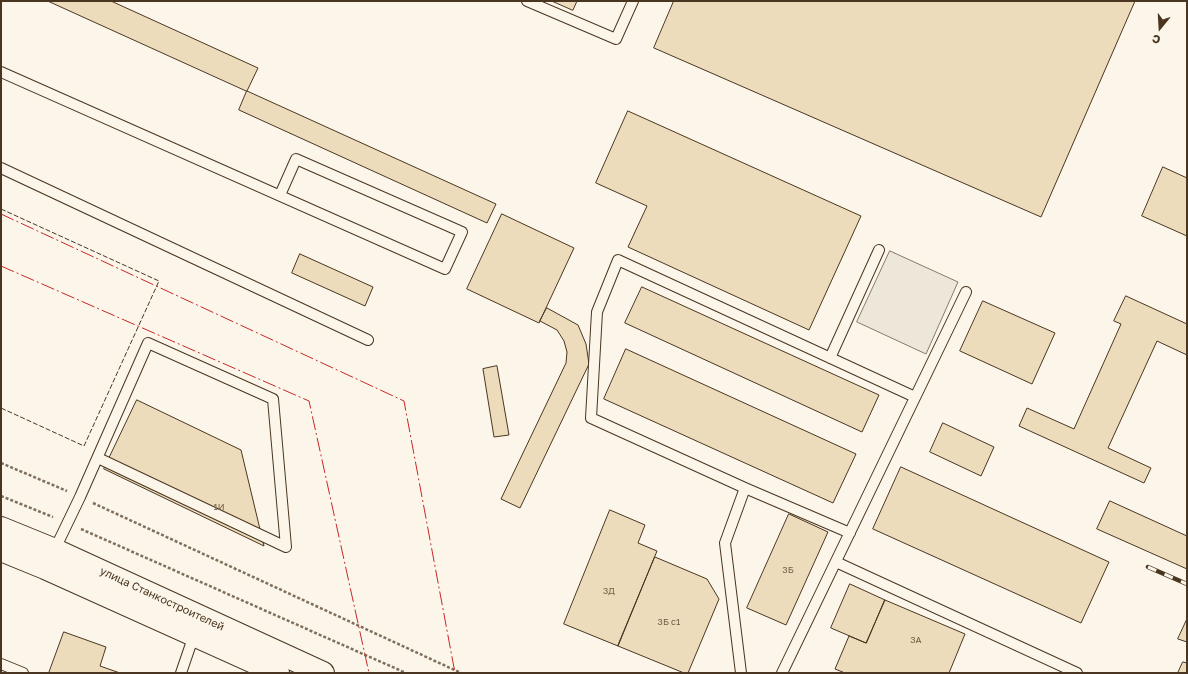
<!DOCTYPE html>
<html>
<head>
<meta charset="utf-8">
<style>
  body { margin:0 }
  #map { position:relative; width:1188px; height:674px; overflow:hidden; background:#fbf6e9; font-family:"Golos Text",sans-serif }
  canvas { display:block }
  .frame { position:absolute; inset:0; border:2px solid #4a3520; pointer-events:none }
  .north { position:absolute; left:1140px; top:8px; width:40px; height:40px; -webkit-text-stroke:3px #fbf6e9; paint-order:stroke; rotate:198deg; font-size:11px; font-weight:700; line-height:16px; text-align:center; color:#4a3520 }
  .north::after { content:''; display:block; margin:auto; width:14px; height:18px; background:#4a3520; clip-path:polygon(50% 0,100% 100%,50% 72%,0 100%) }
</style>
</head>
<body>
<div id="map">
<canvas width="1188" height="674"></canvas>
<div class="frame"></div>
<div class="north">С</div>
</div>
<script>
const g = document.querySelector('canvas').getContext('2d');
g.lineJoin = 'round';
function fill(path, color) {
  g.fillStyle = color;
  g.fill(path, 'evenodd');
}
function trace(path, color, width, dash) {
  g.strokeStyle = color;
  g.lineWidth = width;
  g.lineCap = dash ? 'butt' : 'round';
  g.setLineDash(dash || []);
  g.stroke(path);
}
function write(font, color, halo, rows, align = 'center') {
  g.font = font + ' "Golos Text",sans-serif';
  g.lineWidth = 3;
  g.setLineDash([]);
  g.textBaseline = 'middle';
  g.strokeStyle = halo;
  g.fillStyle = color;
  for (const [text, x, y, turn = 0] of rows) {
    g.save();
    g.translate(x, y);
    g.rotate((+turn || 0) * Math.PI / 180);
    g.textAlign = isNaN(turn) ? turn : align;
    if (halo) g.strokeText(text, 0, 0);
    g.fillText(text, 0, 0);
    g.restore();
  }
}
const parking = new Path2D(`
  M890 251 958 282 926 354 857 322Z`);
fill(parking, '#ede7d9');
trace(parking, '#887966', 1);
const building = new Path2D(`
  M48 1H111L258 68 247 91Z
  M552 1H577L573 10Z
  M674 1H1135L1041 217 654 48Z
  M247 91 496 204 487 223 239 110Z
  M628 111 861 216 809 330 628 247 647 206 596 183Z
  M1163 167 1187 178V236L1142 216Z
  M502 214 574 248 539 323 467 289Z
  M300 254 373 287 365 306 292 273Z
  M642 287 879 395 862 432 625 323Z
  M1126 296 1187 324V355L1157 341 1108 448 1151 468 1144 483 1019 426 1027 408 1074 429 1121 324 1114 321Z
  M983 301 1055 333 1032 384 960 351Z
  M547 308 578 325 586 344 589 364 520 508 501 499 566 363 567 352 564 341 557 330 540 321Z
  M626 349 856 454 833 503 604 399Z
  M497 366 509 435 494 437 483 369Z
  M137 400 241 450 264 546 104 469Z
  M943 423 994 447 981 476 930 452Z
  M901 467 1109 562 1081 623 873 529Z
  M1110 501 1187 536V569L1097 529Z
  M610 510 645 525 638 543 657 551 618 646 564 624Z
  M789 514 828 532 786 625 747 608Z
  M655 557 707 579 719 599 688 673H684L618 646Z
  M850 584 885 600 866 643 831 628Z
  M885 600 965 634 949 673H845L835 669 849 636 866 643Z
  M1187 619V642L1178 639Z
  M64 632 106 647 100 666 120 673H49Z
  M1183 662 1187 663V673H1178Z`);
fill(building, '#ecdcbc');
trace(building, '#4a3520', 1);
const lane = new Path2D(`
  M527 1 616 39 633 1
  M1 72 445 269 462 232 296 159 280 195
  M1 168 368 340
  M830 358 879 250
  M745 488 850 533
  M54 551 80 497 148 343 273 399 286 547 98 458
  M836 562 1077 673
  M1 664 23 673
  M181 673 194 635
  M741 673 725 543 745 488 591 418 597 312 618 260 915 397
  M782 673 966 292`);
const primary = new Path2D(`
  M1 528 55 550 323 673
  M1 550 45 568 278 673`);
trace(lane, '#4a3520', 12);
trace(primary, '#4a3520', 24);
trace(new Path2D(`
  M1 463 67 491
  M1 496 53 517
  M93 503 461 673
  M81 529 406 673`), '#7f6f5c', 2.5, [3, 2]);
trace(lane, '#fbf6e9', 10);
trace(primary, '#fbf6e9', 22);
const rail = new Path2D(`
  M1148 567 1187 584`);
trace(rail, '#4a3520', 4.5);
trace(rail, '#fbf6e9', 3, [9]);
trace(new Path2D(`
  M1 209 159 281 84 446 1 408`), '#4a3520', 1, [5, 2]);
trace(new Path2D(`
  M1 214 404 401 455 673
  M1 266 309 401 369 673`), '#c62828', 1, [14, 3, 2, 3]);
write('9px', '#725f47', null, [
  ["1И",219,507],
  ["3Б",788,570],
  ["3Д",609,591],
  ["3Б с1",669,622],
  ["3А",916,640]
]);
write('11px', '#4a3520', '#fbf6e9', [
  ["улица Станкостроителей",162,599,25]
]);
</script>
</body>
</html>
